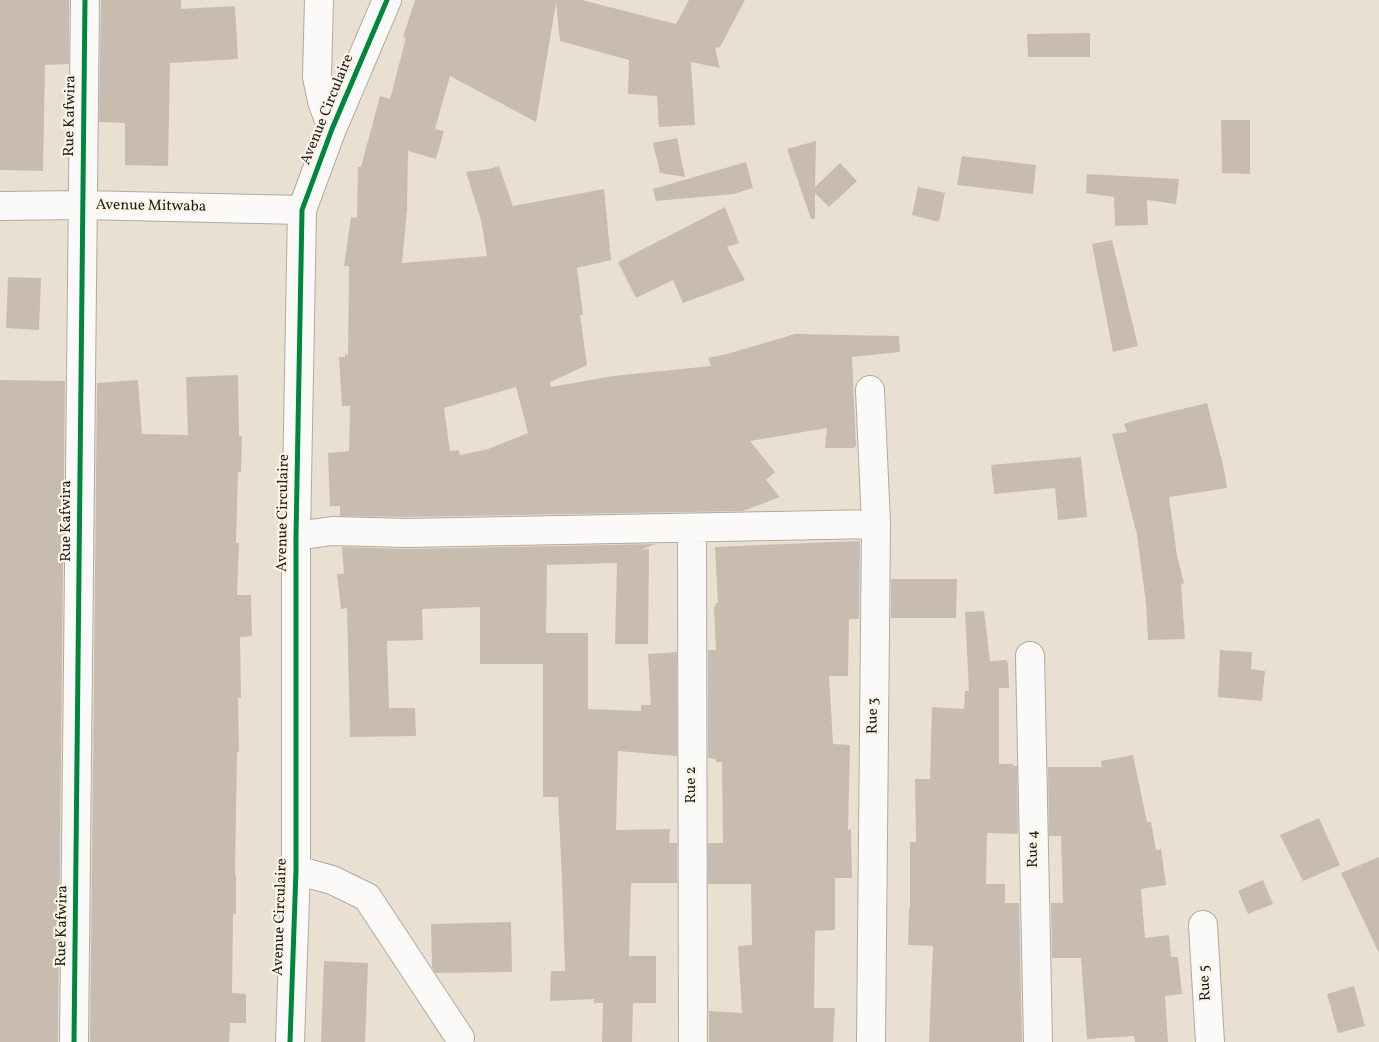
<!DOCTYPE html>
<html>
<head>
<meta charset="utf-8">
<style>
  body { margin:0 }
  canvas { display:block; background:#eae0d2 }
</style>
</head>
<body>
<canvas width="1379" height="1042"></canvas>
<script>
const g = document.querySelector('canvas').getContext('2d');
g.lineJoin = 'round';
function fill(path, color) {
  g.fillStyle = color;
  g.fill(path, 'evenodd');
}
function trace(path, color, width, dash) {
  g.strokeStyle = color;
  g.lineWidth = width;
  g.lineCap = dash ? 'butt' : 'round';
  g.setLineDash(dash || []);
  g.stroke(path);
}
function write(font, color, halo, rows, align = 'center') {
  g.font = font + ' Vollkorn,serif';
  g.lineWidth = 4.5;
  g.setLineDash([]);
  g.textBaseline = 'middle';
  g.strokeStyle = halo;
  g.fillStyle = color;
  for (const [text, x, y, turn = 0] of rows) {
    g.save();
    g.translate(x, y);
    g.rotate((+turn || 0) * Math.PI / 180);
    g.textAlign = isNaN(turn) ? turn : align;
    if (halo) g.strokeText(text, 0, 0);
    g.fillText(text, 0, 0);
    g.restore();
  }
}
fill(new Path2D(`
  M0 0H69V64L45 65 43 171 0 170Z
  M101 0H181V9L235 6 238 59 170 63 168 166 125 165V123L99 122Z
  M415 0H582L676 24 689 0H745L720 47 715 48 720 68 691 62 695 125 659 127 657 96 628 94 629 60 560 41 556 3 536 122 450 76 435 129 444 131 436 159 408 151 407 210 402 263 487 256 481 220 466 172 489 169 499 166 513 206 604 189 611 260 577 268 583 315H580L587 365 550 382 551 387 613 376 711 366 708 358 727 354 795 334 899 336 900 352 852 357 856 446 854 448H825L827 428 750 441 775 472 766 480 780 497 743 511 407 517 340 516V506H330L328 453 349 451 350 406H342L339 357H345V354L348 355 349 266H344L351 217 357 218 358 167H361L380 96 390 99 406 38 403 37ZM516 387 528 433 488 449 460 455 459 450 450 451 444 408Z
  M1090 33V57H1028L1027 34Z
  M1221 120H1250V174L1222 173Z
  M677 138 685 177 660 173 653 143Z
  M816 141 815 187 840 163 857 181 829 207 815 193V219H811L787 149Z
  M962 156 1036 165 1033 194 957 185Z
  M746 162 753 188 734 194 656 201 653 189Z
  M1087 174 1179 179 1176 204 1147 200 1148 225 1115 226 1114 197 1086 193Z
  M918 187 945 193 939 222 912 215Z
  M725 207 739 243 727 247 745 280 683 303 673 280 636 298 618 262Z
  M1112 240 1138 346 1113 352 1092 244Z
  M8 277 41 278 39 330 6 328Z
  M238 375 239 436H242L241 472H238L236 543H239L237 595H251L252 636 240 637 241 698H238L239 751 237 752 235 875H236V914H233L232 993 246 994V1023H230L229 1042H90L97 383 138 380 142 434 188 435 186 377Z
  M0 380 65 381 58 1042H0Z
  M1207 403 1224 469 1227 488 1169 497 1177 556 1184 583 1181 584 1185 639 1148 640 1146 603 1137 535 1112 434 1127 432 1124 424 1132 421Z
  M1081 457 1087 517 1058 520 1055 488 994 494 991 465Z
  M860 541 859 619H849L848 676H829L833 744 850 745 848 830 851 829 852 878H835V930L815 931 814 1008H835L833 1042H709V1011L742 1013 738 946 752 945 751 884H708V843H723L722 762H716V759L708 758V650H716L714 608 716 603H718L715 547 831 542 833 544 832 542Z
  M656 544 640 550 649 549 648 644H615L617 563 547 565 546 633H588V709L641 711V705H651L648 654 677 652V756L618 751 616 830 670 829 669 843H677V883H631L629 956H656V1003H633L632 1042H602L603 1003H594V999L550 1001 551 971H565L562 878 558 797H543V664H480V607L422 609 423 640 387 641 389 708H415L416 736 350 737 347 608 341 609 337 574H344L342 547 407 549Z
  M891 579H957L956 618H891Z
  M984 611 990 661 1006 660 1008 663 1009 688H999V764H1013V766H1017L1018 834 987 833 986 884H1005V903H1019L1022 1042H929L933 946 908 945 909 909H910V842H916L915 779H930L932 707 964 709 965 691H969L965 612Z
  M1220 650 1252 652 1251 669 1265 671 1262 701 1218 697Z
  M1133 755 1147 822H1151L1156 850 1161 849 1166 885 1141 889 1145 938 1169 935 1171 957H1178L1182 994 1165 996 1168 1042H1135L1134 1036 1087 1039 1081 958H1052L1051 903H1063L1061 836H1049L1048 767H1102L1101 761Z
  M1319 818 1340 865 1303 881 1280 835Z
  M1379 857V953L1341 873Z
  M1263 880 1273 904 1248 914 1238 891Z
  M511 922 512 972 436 973 432 967 431 924Z
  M324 961 368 963 365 1042H321Z
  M1354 986 1365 1026 1338 1033 1327 994Z`), '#c8bcb0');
const minor = new Path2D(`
  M319 0 317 77 322 101 332 129
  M0 206 82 205 302 210
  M870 390 876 524 871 1042
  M692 528 693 1042
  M296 536 332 531 407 533 876 524
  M1030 656 1038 1042
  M296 870 332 880 367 897 460 1038
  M1203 925 1210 1042
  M74 1042 85 0
  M290 1042 296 870V536L302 210 332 129 387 0`);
trace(minor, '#b0aaa1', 30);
trace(minor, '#fcfaf8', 28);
trace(new Path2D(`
  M74 1042 85 0
  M290 1042 296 870V536L302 210 332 129 387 0`), '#00873e', 5);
write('15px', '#1c1c1c', '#fcf5e5', [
  ["Avenue Circulaire",328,110,-68],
  ["Rue Kafwira",71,116,-89],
  ["Avenue Mitwaba",151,207,1],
  ["Avenue Circulaire",284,513,-89],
  ["Rue Kafwira",67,521,-90],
  ["Rue 3",874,716,-89],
  ["Rue 2",692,785,-90],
  ["Rue 4",1034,849,-91],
  ["Avenue Circulaire",281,917,-88],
  ["Rue Kafwira",63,926,-89],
  ["Rue 5",1206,983,-93]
]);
</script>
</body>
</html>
